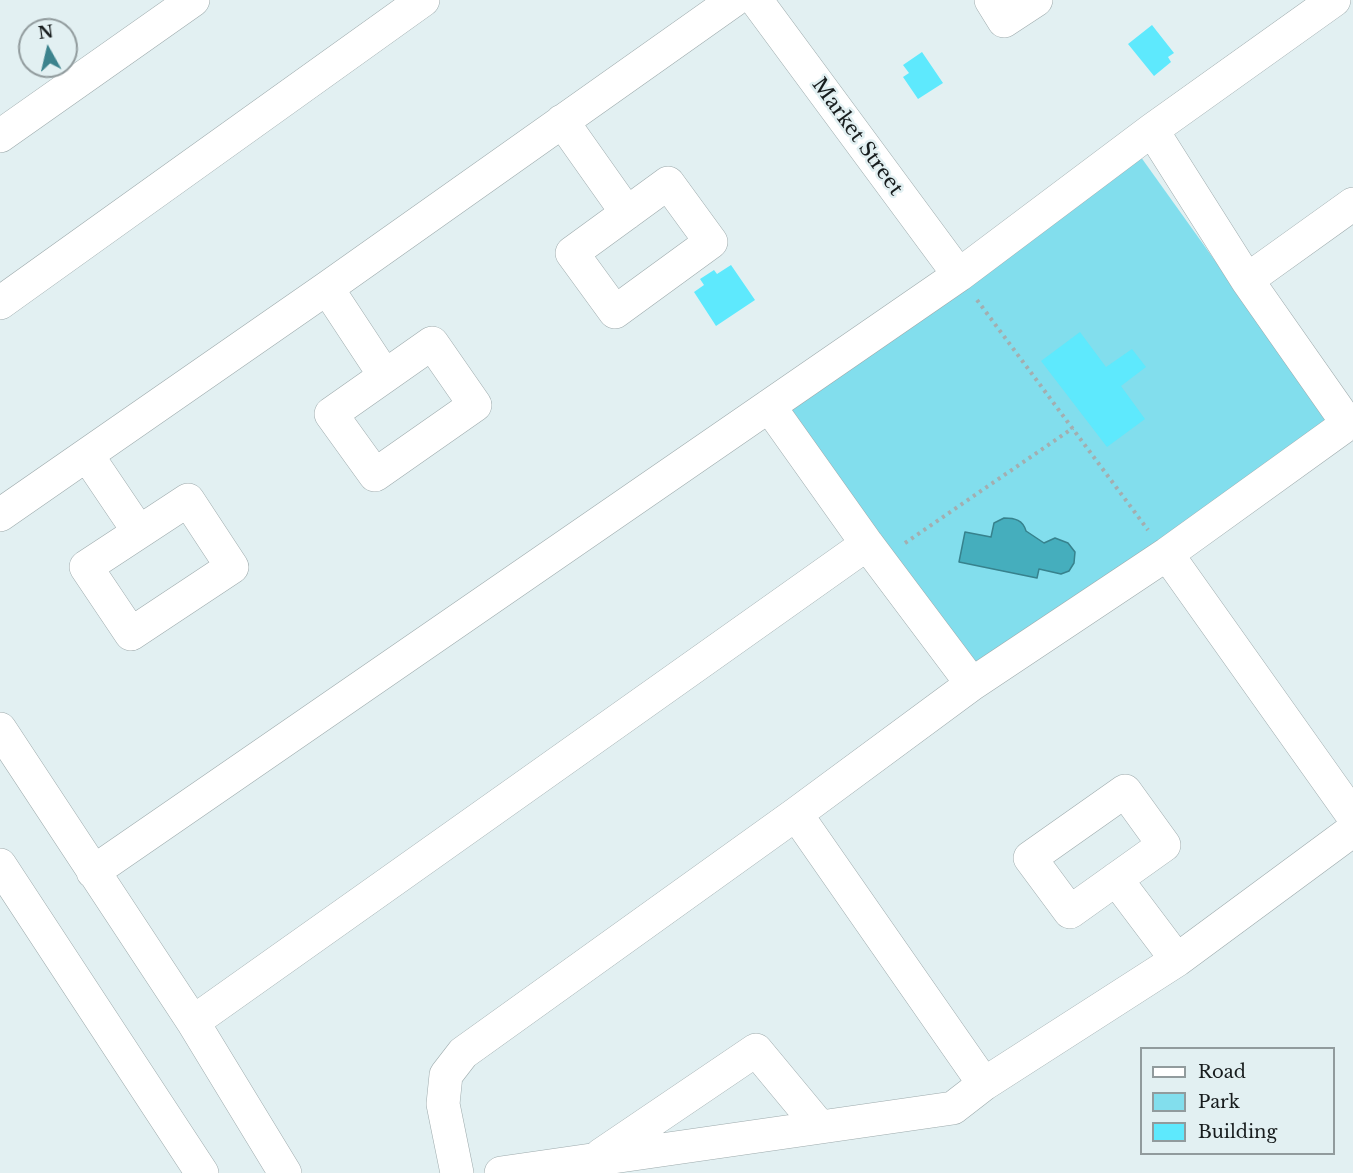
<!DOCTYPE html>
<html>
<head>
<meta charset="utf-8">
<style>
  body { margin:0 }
  #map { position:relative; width:1353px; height:1173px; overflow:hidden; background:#e2f0f2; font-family:"Libre Baskerville",serif }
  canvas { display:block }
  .legend { position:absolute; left:1140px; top:1047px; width:195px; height:108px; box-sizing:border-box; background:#e2f0f2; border:2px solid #919b9d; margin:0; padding:8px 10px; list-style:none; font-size:18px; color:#171c1d }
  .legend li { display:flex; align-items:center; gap:12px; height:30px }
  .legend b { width:30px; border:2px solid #919b9d }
  .north { position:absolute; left:18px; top:18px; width:60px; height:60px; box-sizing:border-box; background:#e2f0f2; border:2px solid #919b9d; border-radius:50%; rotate:352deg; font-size:16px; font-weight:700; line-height:24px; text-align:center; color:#171c1d }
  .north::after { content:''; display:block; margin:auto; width:21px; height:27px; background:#3c838d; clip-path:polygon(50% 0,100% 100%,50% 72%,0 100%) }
</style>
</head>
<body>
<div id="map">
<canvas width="1353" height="1173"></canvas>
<ul class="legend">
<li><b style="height:8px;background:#fff"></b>Road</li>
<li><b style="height:16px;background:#82deed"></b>Park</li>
<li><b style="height:16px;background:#5ee9fd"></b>Building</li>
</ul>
<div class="north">N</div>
</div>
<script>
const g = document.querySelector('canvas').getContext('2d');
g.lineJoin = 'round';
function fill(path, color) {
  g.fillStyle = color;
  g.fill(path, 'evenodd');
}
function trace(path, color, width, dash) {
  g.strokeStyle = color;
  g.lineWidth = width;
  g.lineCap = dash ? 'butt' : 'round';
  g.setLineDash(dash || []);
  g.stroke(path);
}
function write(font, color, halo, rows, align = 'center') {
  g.font = font + ' "Libre Baskerville",serif';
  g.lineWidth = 5;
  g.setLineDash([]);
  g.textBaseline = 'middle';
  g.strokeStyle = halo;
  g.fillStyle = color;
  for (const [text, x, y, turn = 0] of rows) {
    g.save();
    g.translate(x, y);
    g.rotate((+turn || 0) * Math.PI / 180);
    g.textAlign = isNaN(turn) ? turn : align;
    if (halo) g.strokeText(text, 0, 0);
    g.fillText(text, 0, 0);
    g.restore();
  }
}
fill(new Path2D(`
  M1138 153 1329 420 975 677 778 413Z`), '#82deed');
const water = new Path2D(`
  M1004 518C1015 518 1023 520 1026 531L1044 543 1055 538 1068 543 1075 552 1074 563 1069 571 1061 574 1039 569 1037 578 959 562 965 532 991 537 994 523Z`);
fill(water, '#45aebd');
trace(water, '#37828d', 1.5);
fill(new Path2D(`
  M1152 25 1174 53 1168 57 1171 62 1154 76 1128 44Z
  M922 52 943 83 918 99 903 77 909 73 903 65Z
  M731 265 755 300 716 326 694 292 704 285 700 279 714 270 717 274Z
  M1080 332 1106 367 1132 349 1146 367 1121 386 1145 419 1107 447 1041 361Z`), '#5ee9fd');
const street = new Path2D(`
  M756 0 959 275
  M991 0 1004 21 1036 0
  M562 121 627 213
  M1152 130 1247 280 1348 424
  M0 136 193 0
  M668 183 711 242 615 312 572 253Z
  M1247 280 1353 204
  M327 288 385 376
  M0 303 423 0
  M432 343 475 405 375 475 331 414Z
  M769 406 867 544 972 684
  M87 455 139 532
  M188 500 232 567 131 634 86 567Z
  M0 515 327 288 734 0
  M1167 554 1353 816
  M0 729 193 1022 285 1173
  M1125 791 1164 845 1070 912 1030 858Z
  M796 814 984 1084
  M0 865 202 1173
  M93 872 959 275 1152 130 1334 0
  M1116 879 1177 960
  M193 1022 867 544
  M601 1155 756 1050 819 1126
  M457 1173 443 1104 446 1075 463 1053 796 814 972 684 1167 554 1353 420
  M501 1173 953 1108 984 1084 1177 960 1353 830`);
trace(street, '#9daaac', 34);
trace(new Path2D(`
  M977 300 1148 530
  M905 543 1073 428`), '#a3aeb0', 4, [3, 4.5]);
trace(street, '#fff', 33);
write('20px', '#171c1d', '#e2f0f2', [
  ["Market Street",857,137,54]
]);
</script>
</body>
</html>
